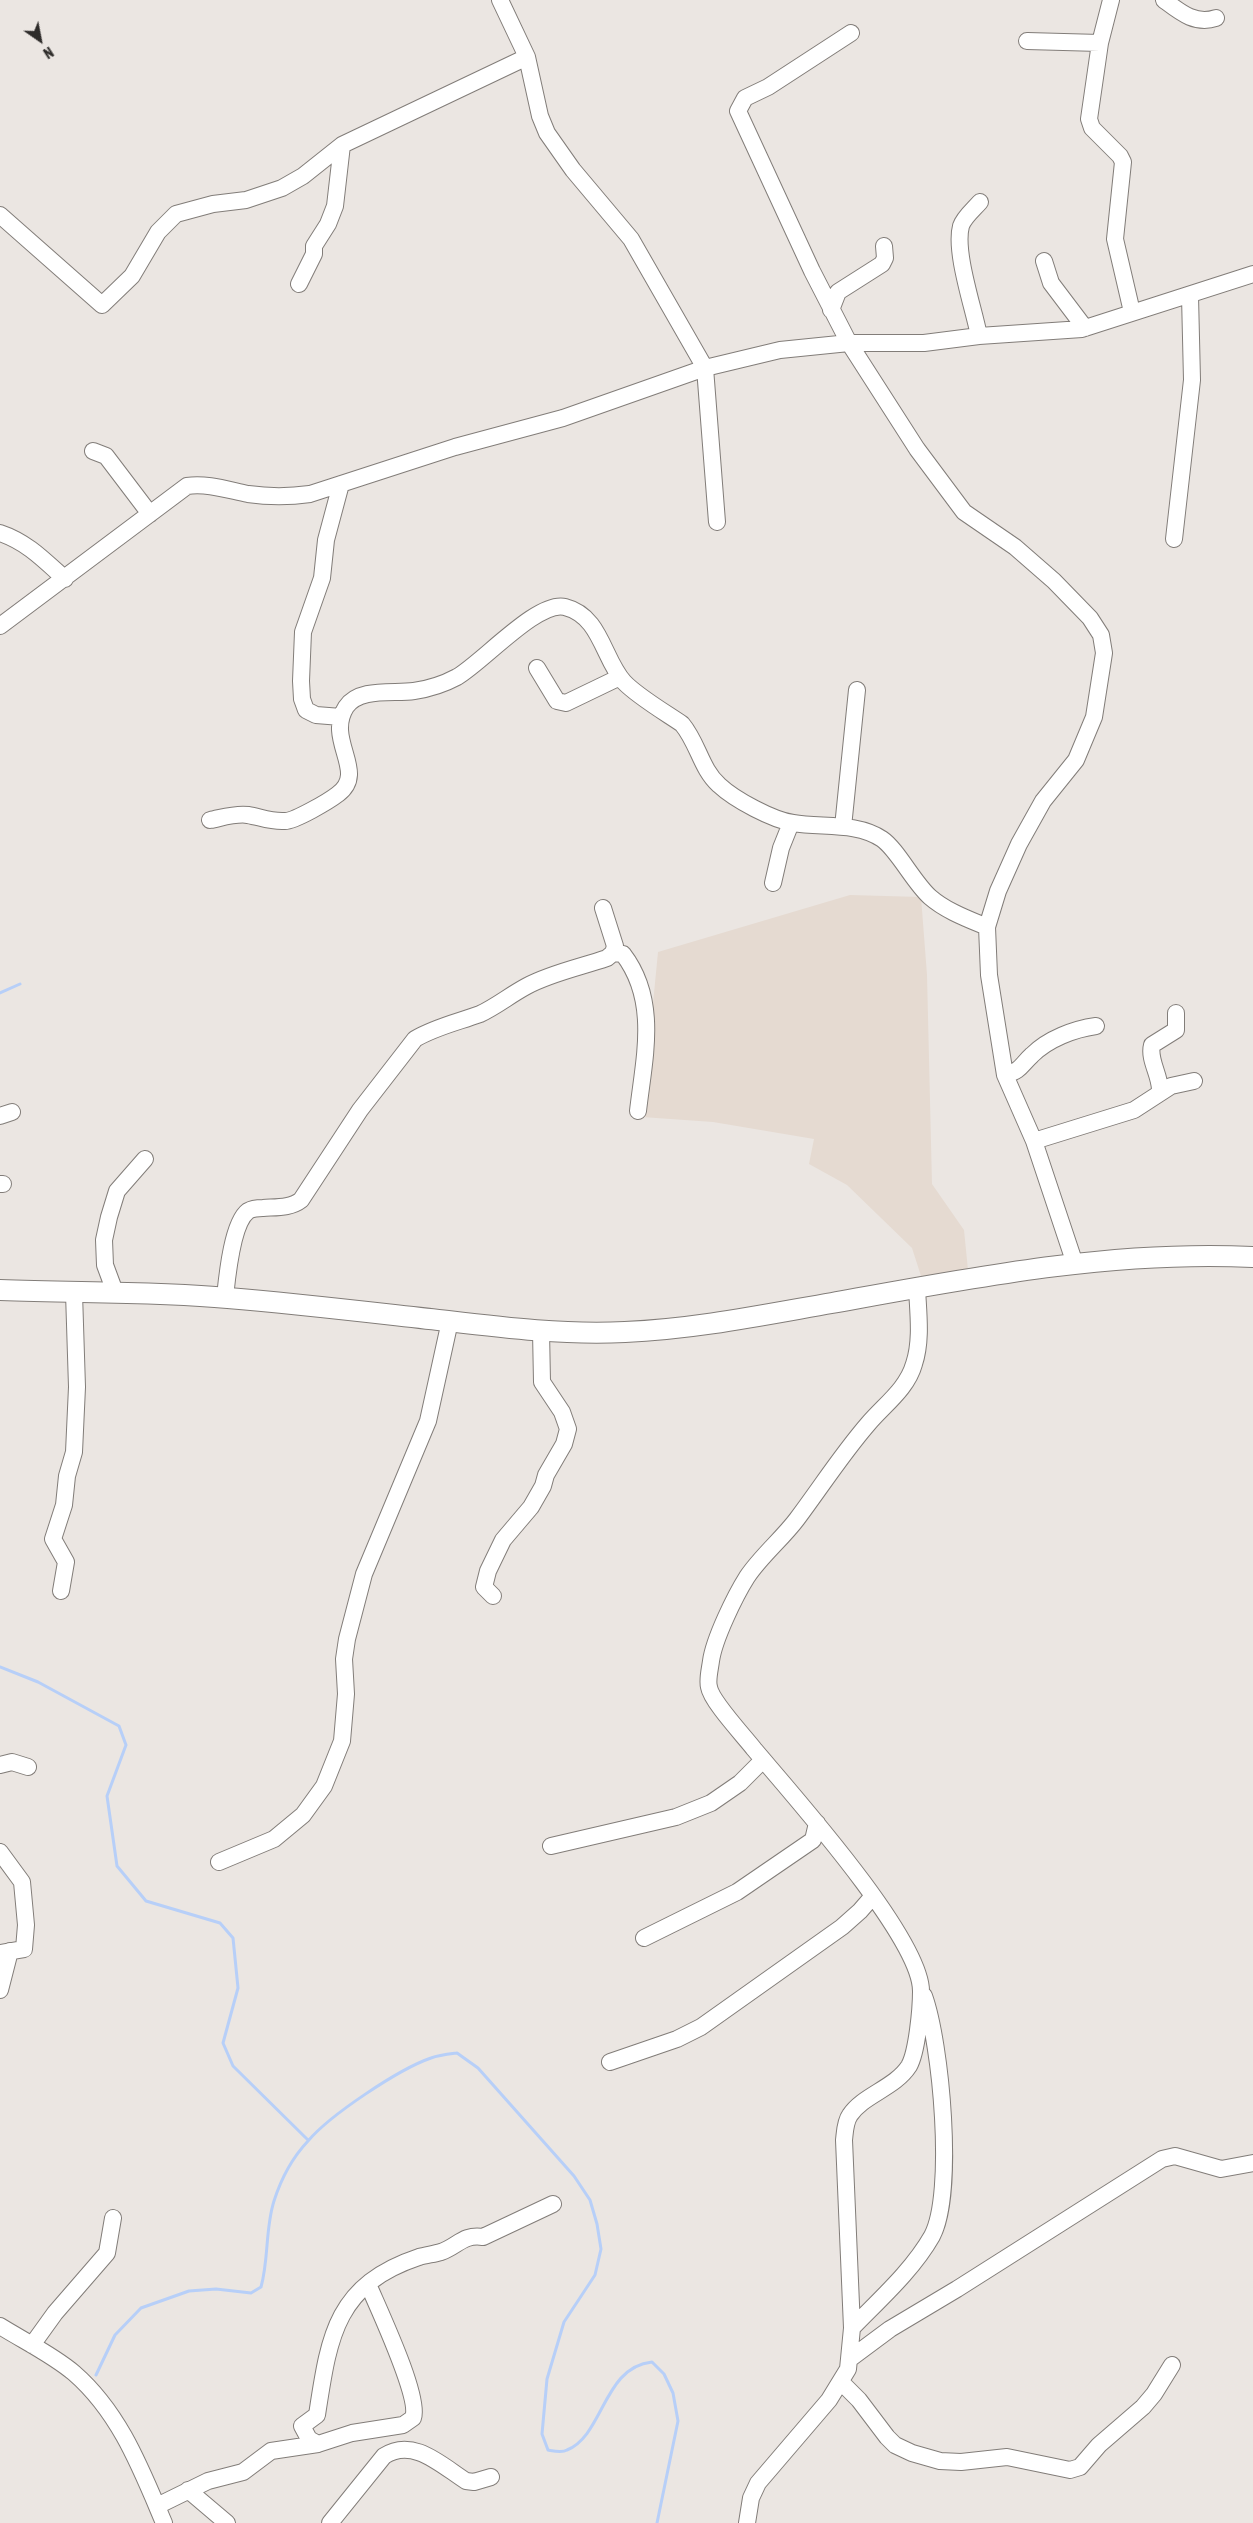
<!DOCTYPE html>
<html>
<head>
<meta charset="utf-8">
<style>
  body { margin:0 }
  #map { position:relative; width:1253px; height:2523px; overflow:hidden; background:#ebe6e2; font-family:"Asap Condensed",sans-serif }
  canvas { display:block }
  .north { position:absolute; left:15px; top:15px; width:50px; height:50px; -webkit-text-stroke:4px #ebe6e2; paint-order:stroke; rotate:147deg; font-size:14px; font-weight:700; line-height:20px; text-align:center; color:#2e2c2a }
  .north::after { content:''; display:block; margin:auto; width:18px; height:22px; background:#2e2c2a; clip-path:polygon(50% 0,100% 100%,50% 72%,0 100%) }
</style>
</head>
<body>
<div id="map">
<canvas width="1253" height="2523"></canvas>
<div class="north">N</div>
</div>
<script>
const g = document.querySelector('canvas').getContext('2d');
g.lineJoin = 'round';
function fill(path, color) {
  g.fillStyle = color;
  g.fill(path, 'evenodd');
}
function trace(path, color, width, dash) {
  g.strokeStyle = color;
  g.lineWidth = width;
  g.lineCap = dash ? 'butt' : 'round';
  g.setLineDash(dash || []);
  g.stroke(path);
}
fill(new Path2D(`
  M850 895 921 897 927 975 932 1184 964 1230 968 1270 921 1276 912 1248 847 1185 809 1164 814 1139 713 1122 642 1117 658 952Z`), '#e5dad1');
trace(new Path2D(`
  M0 993 20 984
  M0 1667 38 1682 119 1726 126 1745 107 1796 117 1866 146 1901 220 1923 233 1938 238 1988 223 2043 233 2066 308 2140
  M96 2375 115 2335 141 2308 189 2291 216 2289 251 2293 261 2287C269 2259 265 2229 274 2201 281 2179 293 2157 308 2141 330 2115 399 2069 431 2058 439 2055 449 2054 457 2053L478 2068 574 2176 590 2200 597 2224 601 2249 595 2275 564 2322 547 2379 542 2434 548 2450C554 2451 562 2453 567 2450 604 2435 603 2367 652 2362L664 2374 673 2393 678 2421 657 2523`), '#b7cff8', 3);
const minor = new Path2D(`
  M500 0 527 57 540 116 547 133 573 170 631 239 705 368 717 522
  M1111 0 1100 43 1089 119 1092 128 1120 156 1123 162 1115 239 1132 312
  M1164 0C1180 12 1195 25 1216 18
  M851 33 768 87 745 98 738 111 812 271 849 343 917 449 964 512 1015 547 1054 581 1090 618 1101 635 1104 653 1094 717 1076 760 1043 801 1019 844 998 891 987 927 989 975 1005 1075 1034 1141 1075 1264
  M1027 41 1100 43
  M0 215 102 305 132 276 158 232 176 214 213 204 246 200 282 188 303 176 342 145 527 57
  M1044 261 1051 283 1085 328
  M299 284 314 254V246L328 224 335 206 342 145
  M831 310 838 292 882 264 885 258 884 246
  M979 336C974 309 954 252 961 226 964 217 974 209 980 202
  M93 451 106 456 150 514
  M0 533C27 542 44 560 65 579
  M1174 539 1192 380 1190 296
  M0 626 187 486C207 483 228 490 248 494 269 497 289 497 310 494L455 447 563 418 705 368 780 350 849 343H924L979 336 1082 329 1253 274
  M537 668 557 701 566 703 620 677
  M341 717 316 715 306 710 302 699 301 681 303 632 322 578 326 540 341 484
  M210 820C221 818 236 813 248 815 260 817 271 822 285 821 295 821 329 801 338 794 368 772 325 740 346 707 359 687 394 694 414 691 428 689 444 684 457 677 483 662 538 600 565 607 601 616 603 659 624 682 637 696 666 713 682 724 698 743 701 769 719 785 735 800 773 820 793 823 822 828 857 822 882 839 897 849 914 883 930 897 946 911 968 919 987 927
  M843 827 857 690
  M773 883 781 848 791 823
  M613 953 623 954C659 1001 644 1058 638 1111
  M1005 1075C1022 1070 1020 1066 1032 1055 1048 1039 1074 1029 1096 1026
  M1160 1092C1161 1076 1148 1060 1152 1045L1176 1030V1013
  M0 1116 12 1112
  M1034 1141 1134 1110 1171 1086 1194 1081
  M0 1184H3
  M115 1292 105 1265 104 1240 109 1217 117 1191 145 1159
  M225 1297C227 1278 232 1223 248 1211 253 1208 258 1208 263 1208 276 1207 291 1208 301 1200L360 1110 415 1039C435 1027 458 1022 480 1014 497 1006 510 995 527 986 551 973 581 967 607 958L613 953 615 946 603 908
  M61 1591 66 1562 53 1539 64 1505 67 1476 74 1452 77 1387 74 1293
  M493 1596 484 1587 488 1571 503 1540 531 1507 543 1486 546 1475 564 1444 568 1429 562 1412 542 1382 541 1331
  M0 1765 12 1762 28 1767
  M551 1846 676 1817 711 1803 740 1783 763 1760
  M0 1852 22 1882 26 1925 24 1949 0 1953
  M219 1862 274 1839 303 1815 324 1786 342 1741 346 1694 344 1659 347 1639 364 1574 428 1421 450 1321
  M644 1938 737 1892 813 1840 817 1823
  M0 1990 10 1951
  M610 2062 677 2039 701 2027 842 1927 860 1911 873 1896
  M0 2326C24 2341 53 2355 74 2373 120 2413 141 2469 164 2523
  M852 2328C880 2299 912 2271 932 2236 955 2193 941 2043 924 1996
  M32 2345 55 2313 107 2253 113 2218
  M851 2358 890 2329 957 2289 1162 2159 1175 2156 1221 2169 1253 2163
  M841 2382 859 2400 887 2437 895 2445 912 2453 940 2461 961 2462 1007 2457 1070 2470 1080 2467 1099 2445 1143 2407 1154 2394 1172 2365
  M318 2444 309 2439 302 2426 317 2415C329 2337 335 2285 419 2257 426 2255 434 2254 441 2252 458 2246 463 2234 483 2237L553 2204
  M188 2490 227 2523
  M157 2506 208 2481 243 2472 271 2451 318 2444 352 2433 403 2425 413 2418C421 2398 378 2308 368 2284
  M330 2523 384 2456C413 2437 441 2465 466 2481L474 2482 491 2477
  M747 2523 751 2498 758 2483 829 2400 848 2369 852 2328 844 2140C845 2132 845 2122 850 2115 863 2095 895 2088 909 2066 917 2052 921 2009 921 1991 921 1938 791 1793 754 1749 744 1736 711 1701 709 1687 707 1680 710 1669 711 1661 714 1639 735 1596 747 1577 761 1556 782 1539 797 1519 821 1487 842 1454 868 1424 884 1405 907 1389 914 1364 922 1340 918 1312 917 1288`);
const major = new Path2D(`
  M0 1290C76 1293 152 1291 228 1298 301 1304 375 1313 448 1321 507 1328 566 1335 625 1332 695 1329 763 1315 832 1303 970 1278 1112 1250 1253 1257`);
trace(minor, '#827d79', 18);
trace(major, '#827d79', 22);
trace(minor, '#fff', 16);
trace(major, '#fff', 20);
</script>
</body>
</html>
